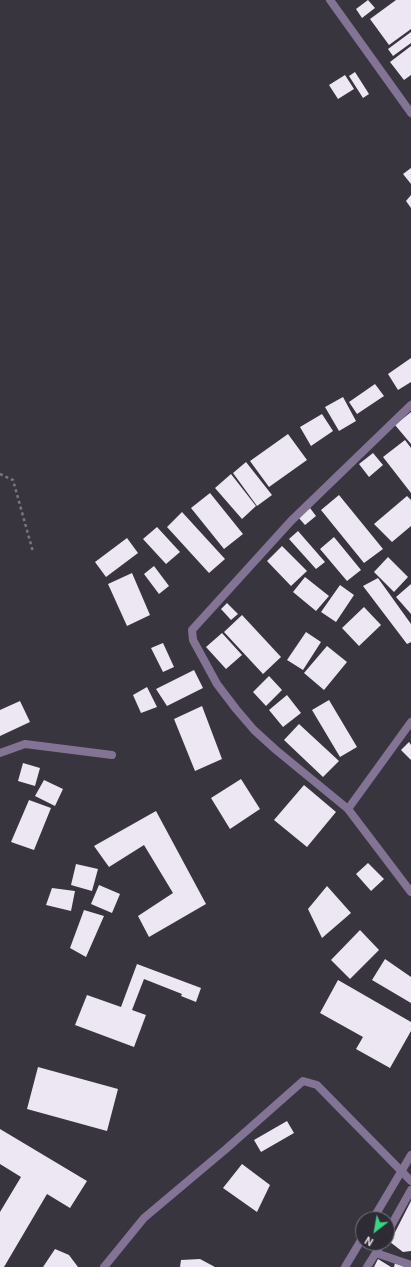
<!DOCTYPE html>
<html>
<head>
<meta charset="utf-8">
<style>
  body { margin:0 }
  #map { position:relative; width:411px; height:1267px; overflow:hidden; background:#39353e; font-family:Roboto,sans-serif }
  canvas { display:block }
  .north { position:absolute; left:355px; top:1211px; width:40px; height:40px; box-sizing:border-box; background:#2f2b34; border:1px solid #747178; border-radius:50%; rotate:211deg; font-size:11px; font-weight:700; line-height:16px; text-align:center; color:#dbd9df }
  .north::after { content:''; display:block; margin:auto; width:14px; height:18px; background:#33d881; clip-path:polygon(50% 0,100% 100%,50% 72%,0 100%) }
</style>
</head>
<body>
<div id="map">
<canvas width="411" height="1267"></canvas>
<div class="north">N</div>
</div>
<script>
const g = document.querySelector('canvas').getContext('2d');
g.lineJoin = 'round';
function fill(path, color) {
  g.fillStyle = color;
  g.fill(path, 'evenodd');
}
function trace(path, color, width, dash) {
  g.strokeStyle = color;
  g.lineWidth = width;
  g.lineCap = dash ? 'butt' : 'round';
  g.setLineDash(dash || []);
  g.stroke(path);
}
fill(new Path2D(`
  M368 0 375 8 362 18 356 9Z
  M396 0H411V29L389 45 370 19Z
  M411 32V43L393 56 388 49Z
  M411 46V75L404 80 390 62Z
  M355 72 369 94 363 98 349 76Z
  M345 75 354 89 338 99 329 85Z
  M411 168V184L403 174Z
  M411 195V208L406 201Z
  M411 358V382L398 390 388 374Z
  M375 384 384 396 357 414 349 402Z
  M343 397 356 421 339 431 325 407Z
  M411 412V444L395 425Z
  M322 414 333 431 311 446 300 427Z
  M288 434 307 460 269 487 250 461Z
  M405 440 411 448V493L383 457Z
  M373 453 383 465 369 477 359 464Z
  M246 462 272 495 257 506 233 473Z
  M231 474 256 506 242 519 215 488Z
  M210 493 243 534 224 549 191 508Z
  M339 495 383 549 364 563 321 510Z
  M407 496 411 500V526L392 542 374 524Z
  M310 508 316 516 305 525 298 517Z
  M182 512 225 559 209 573 167 527Z
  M157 527 180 552 166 564 143 539Z
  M298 531 325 562 316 569 289 539Z
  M334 537 361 570 347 581 320 549Z
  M127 538 138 553 106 577 95 562Z
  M282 546 307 571 291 586 267 561Z
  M388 557 408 577 394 592 374 572Z
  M154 566 169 586 159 594 144 574Z
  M132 573 150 615 127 626 108 584Z
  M305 577 329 596 316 611 293 592Z
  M378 578 411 624V642L407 644 363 586Z
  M411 584V614L396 597Z
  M340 585 354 595 336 622 321 612Z
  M227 603 238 614 231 620 221 609Z
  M364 607 381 625 359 646 342 628Z
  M242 615 281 657 263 674 224 632Z
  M306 632 321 642 303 670 287 660Z
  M222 633 242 655 226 669 206 647Z
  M163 643 174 667 163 672 151 648Z
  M327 646 347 662 324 690 304 673Z
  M194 670 203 688 167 706 156 689Z
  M269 676 282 690 266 706 253 692Z
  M147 687 157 707 141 713 133 695Z
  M287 695 301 713 283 727 269 710Z
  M329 700 357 747 340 757 312 710Z
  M20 701 30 722 0 736V710Z
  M202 706 222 759 195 771 174 719Z
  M299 724 339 761 323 777 284 740Z
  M409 742 411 745V760L401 750Z
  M23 763 40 768 35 786 18 781Z
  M241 779 260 809 230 829 211 798Z
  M44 780 63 789 55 806 35 796Z
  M304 785 336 812 307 847 274 820Z
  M29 800 51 808 34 850 11 842Z
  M156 811 206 904 149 937 138 916 173 893 144 845 109 867 94 846Z
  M368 863 384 879 371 891 356 874Z
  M76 864 98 869 92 891 71 885Z
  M99 885 120 894 112 913 91 904Z
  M327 886 351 913 322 938 308 909Z
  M52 888 75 891 71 911 46 905Z
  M84 910 104 916 86 957 70 948Z
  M360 930 379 950 350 979 331 960Z
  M385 959 411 977V1003L372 980Z
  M137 964 201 988 196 1002 181 996 182 994 144 979 132 1010 146 1015 134 1047 75 1025 87 995 121 1007Z
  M338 980 411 1022V1031L390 1068 356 1049 363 1037 320 1013Z
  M38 1067 118 1089 107 1131 27 1109Z
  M287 1121 294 1133 261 1152 254 1140Z
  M0 1129 87 1181 70 1208 47 1194 4 1267H0V1212L21 1177 0 1164Z
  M242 1164 270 1185 257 1212 223 1188Z
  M411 1201V1251L403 1252 390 1242Z
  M55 1249 69 1255 78 1267H43Z
  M200 1259 215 1267H180L181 1260Z
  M378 1259 391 1267H374Z
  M395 1263 405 1267H394Z`), '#ece7f3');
trace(new Path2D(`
  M0 474 13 480 33 552`), '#79767e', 2.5, [3, 3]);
trace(new Path2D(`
  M0 753 25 744 112 755
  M104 1267 144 1218 226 1149 303 1081 317 1085 411 1181`), '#837495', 8);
trace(new Path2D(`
  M330 0 411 113
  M411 405 291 521 192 630 193 640 217 684 236 709 254 730 276 750 348 809 411 892
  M348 809 411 722
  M373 1219 411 1155
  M387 1233 411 1190
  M376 1253 411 1265
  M345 1267 363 1237
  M367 1267 382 1243`), '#837495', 8);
</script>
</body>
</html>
